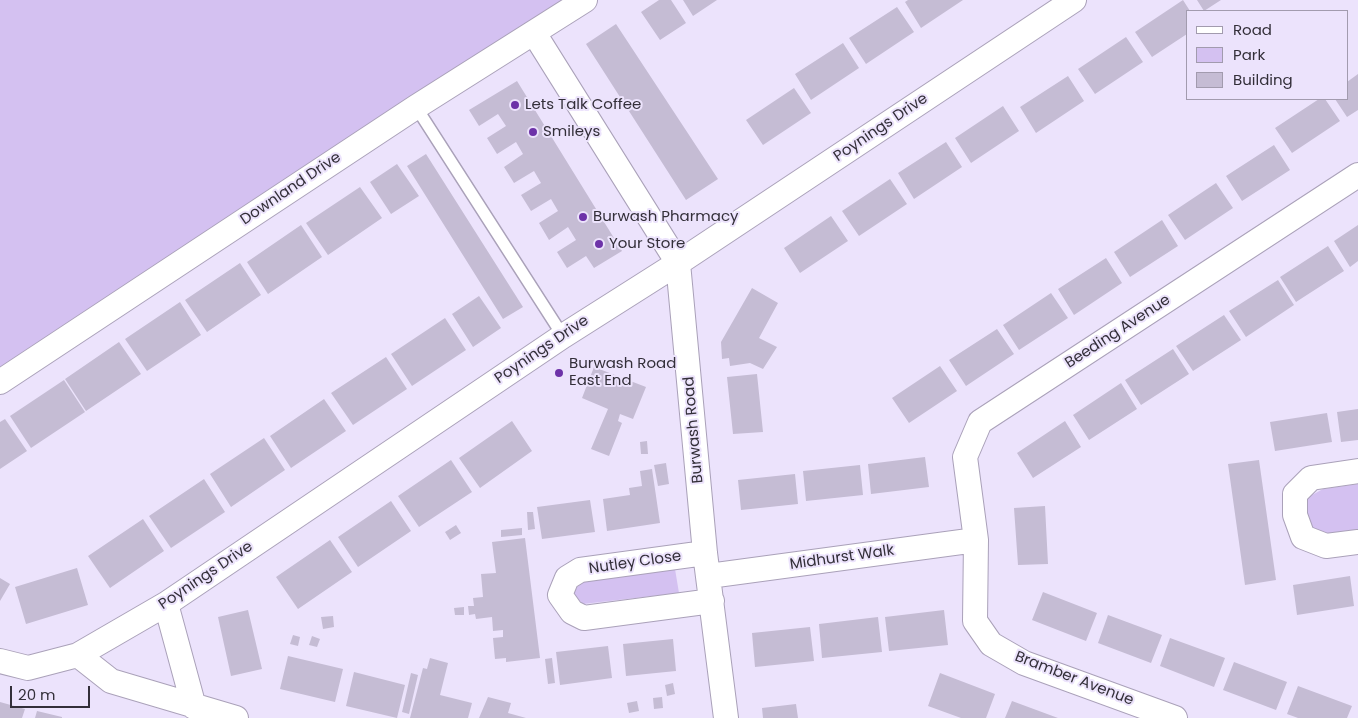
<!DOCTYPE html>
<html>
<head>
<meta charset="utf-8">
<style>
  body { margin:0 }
  #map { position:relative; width:1358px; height:718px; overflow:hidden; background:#ece3fc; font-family:Poppins,sans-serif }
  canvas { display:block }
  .legend { position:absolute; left:1186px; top:10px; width:162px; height:90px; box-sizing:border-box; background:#ece3fc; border:1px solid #a29bae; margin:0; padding:6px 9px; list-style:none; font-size:15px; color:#332f39 }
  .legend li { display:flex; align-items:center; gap:10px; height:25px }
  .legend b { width:25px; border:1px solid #a29bae }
  .scale { position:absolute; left:10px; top:686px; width:80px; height:22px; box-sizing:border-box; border:2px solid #332f39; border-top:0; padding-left:6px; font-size:15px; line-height:18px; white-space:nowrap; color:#332f39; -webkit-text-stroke:4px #ece3fc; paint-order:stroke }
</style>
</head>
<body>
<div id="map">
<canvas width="1358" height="718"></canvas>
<ul class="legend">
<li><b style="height:6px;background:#fff"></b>Road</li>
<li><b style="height:14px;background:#d4c1f1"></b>Park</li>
<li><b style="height:14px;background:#c5bcd4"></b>Building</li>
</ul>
<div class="scale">20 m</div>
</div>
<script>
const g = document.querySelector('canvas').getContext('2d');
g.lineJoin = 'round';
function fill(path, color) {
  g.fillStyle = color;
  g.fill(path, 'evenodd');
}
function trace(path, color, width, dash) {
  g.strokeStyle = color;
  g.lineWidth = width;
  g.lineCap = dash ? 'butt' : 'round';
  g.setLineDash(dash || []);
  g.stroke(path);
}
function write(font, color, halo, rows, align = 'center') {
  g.font = font + ' Poppins,sans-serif';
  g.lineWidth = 4;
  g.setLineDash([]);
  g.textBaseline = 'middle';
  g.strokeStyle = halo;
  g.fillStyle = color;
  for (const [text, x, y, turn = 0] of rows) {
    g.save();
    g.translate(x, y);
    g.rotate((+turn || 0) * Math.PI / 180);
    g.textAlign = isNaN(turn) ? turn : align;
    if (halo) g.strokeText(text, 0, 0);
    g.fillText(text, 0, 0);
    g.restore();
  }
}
fill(new Path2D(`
  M0 0H583L0 394Z
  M1358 484V533L1326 538 1309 530 1303 500 1323 489Z
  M675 569 679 593 583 604 573 594 581 581Z`), '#d4c1f1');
fill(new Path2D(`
  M659 0H671L686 23 660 40 641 12Z
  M683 0H717L693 16Z
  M908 0H963L921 28 905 2Z
  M1183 0 1190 11H1187V34L1152 57 1135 32Z
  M1197 0H1221L1204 11Z
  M897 7 914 32 866 64 849 38Z
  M616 24 718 179 686 200 586 44Z
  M1126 37 1143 62 1095 94 1078 69Z
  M843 43 859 68 811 100 795 74Z
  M1358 74V110L1347 117 1335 99H1347V82Z
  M1068 76 1084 101 1036 133 1020 107Z
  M517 81 622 251 594 268 586 256 567 268 557 252 576 240 568 227 549 240 539 223 558 211 551 199 531 211 521 195 541 183 534 171 514 183 504 167 523 154 516 142 497 154 487 138 506 126 498 114 479 126 469 110Z
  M794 88 811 113 763 145 746 120Z
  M1319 99H1325L1340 121 1292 153 1275 128Z
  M1003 106 1019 131 971 163 955 138Z
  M946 142 962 167 914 199 898 173Z
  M1274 145 1290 170 1242 201 1226 176Z
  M426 154 523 307 503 319 407 166Z
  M397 164 419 196 391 214 370 182Z
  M890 179 907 204 859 236 842 211Z
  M1216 183 1233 208 1185 240 1168 215Z
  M360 187 382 218 328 255 306 223Z
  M831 216 848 241 800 273 784 248Z
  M1162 220 1178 246 1130 277 1114 252Z
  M301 225 322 257 268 294 247 262Z
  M1358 225V261L1350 267 1334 241Z
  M1328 246 1344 271 1296 302 1280 277Z
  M1106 258 1122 283 1074 315 1058 289Z
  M240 263 261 295 207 332 185 300Z
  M1278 280 1294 305 1246 337 1229 311Z
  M752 288 778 303 759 338 777 347 763 369 750 363 730 366 729 358 722 359 721 342Z
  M1051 293 1068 318 1019 350 1003 325Z
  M479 296 501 328 473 347 452 314Z
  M180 302 201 335 147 371 125 339Z
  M1224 315 1241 340 1193 371 1176 346Z
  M445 318 466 350 412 386 391 354Z
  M997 329 1014 354 966 386 949 360Z
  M119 342 141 374 86 411 65 379Z
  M1173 349 1189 374 1141 405 1125 380Z
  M386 357 407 389 353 425 331 393Z
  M940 366 957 391 909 423 892 398Z
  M594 367 646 387 633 419 620 414 618 421 622 423 609 456 591 449 608 409 582 398Z
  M757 374 763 432 733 434 727 377Z
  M64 380 85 412 31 448 10 416Z
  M1121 383 1137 409 1089 440 1073 415Z
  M324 399 346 431 291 468 270 436Z
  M1358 409V440L1341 442 1337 412Z
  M1327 413 1332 442 1275 451 1270 422Z
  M5 419 27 451 0 469V422Z
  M512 421 532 451 480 488 459 458Z
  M1065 421 1081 447 1033 478 1017 453Z
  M264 438 285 470 231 507 210 474Z
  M647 441 648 454H641L640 442Z
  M925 457 929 487 871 494 868 464Z
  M451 460 472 492 419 527 398 496Z
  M1259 460 1276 580 1245 585 1228 464Z
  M666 463 669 484 658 486 654 465Z
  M860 465 863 495 806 501 803 471Z
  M652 469 660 523 607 531 603 499 630 495 629 488 642 486 640 471Z
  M795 474 798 504 741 510 738 480Z
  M204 479 225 512 171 548 149 516Z
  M590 500 595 532 542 539 537 507Z
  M391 501 411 531 358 567 338 537Z
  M1045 506 1048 564 1018 565 1014 508Z
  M527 512H533L535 529 528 530Z
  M143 519 164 551 110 588 88 556Z
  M456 525 461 533 450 540 445 532Z
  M522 528V535L501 537V530Z
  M525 538 540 658 506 662V658L495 659 493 638 503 637V630L493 631 492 617 476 619 475 614 469 615 468 606H474L473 598 483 597 481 574 496 573 492 542Z
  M330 540 352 572 298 609 276 577Z
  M77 568 88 605 26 624 15 587Z
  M1350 576 1354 606 1297 615 1293 585Z
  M0 578 10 584 0 601Z
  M1043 592 1097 613 1086 641 1032 620Z
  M464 607V615H455L454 608Z
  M248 610 262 669 231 676 218 617Z
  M944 610 948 645 889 651 885 617Z
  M1108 615 1162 635 1151 663 1098 643Z
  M333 616 334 627 323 629 321 617Z
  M878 617 882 652 822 658 819 624Z
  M810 627 814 661 755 667 752 633Z
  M293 635 300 637 298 646 290 644Z
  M312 636 320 639 317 647 309 645Z
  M1170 638 1225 658 1214 687 1160 666Z
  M673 639 676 671 626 676 623 644Z
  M608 646 612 678 560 685 556 652Z
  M288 656 343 669 335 702 280 689Z
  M430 658 448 663 440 695 472 703 468 718H410L423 668 427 669Z
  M552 658 555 683 548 684 545 659Z
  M1234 662 1287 682 1276 710 1223 690Z
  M354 672 405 685 397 718 346 706Z
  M411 673 418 675 409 714 402 712Z
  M940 673 995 694 986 718H961L928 706Z
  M673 683 675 694 667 696 665 685Z
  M1298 686 1352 706 1347 718H1298L1287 714Z
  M488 697 511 703 508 713 526 718H479Z
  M662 697 663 708 654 709 653 698Z
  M637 701 639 711 629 713 627 703Z
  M1012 701 1058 718H1005Z
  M0 702 25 709 22 718H0Z
  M796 704 798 718H763L762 708Z
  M37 711 62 717V718H35Z`), '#c5bcd4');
const service = new Path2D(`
  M416 107 563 336`);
const minor = new Path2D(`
  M534 33 678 263 705 553 726 718
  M0 382 416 107 585 0
  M1358 471 1311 478 1295 494V515L1303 537 1326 546 1358 542
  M705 553 580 570 567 578 560 595 572 612 584 618 712 601
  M709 576 976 540
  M166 604 194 707
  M78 655 111 681 236 718
  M0 661 28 668 78 655 166 604 563 336 678 263 1074 0
  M1175 718 1024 663 991 644 975 621 976 540 965 457 980 422 1358 175`);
trace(service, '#aaa1b9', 14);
trace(minor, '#aaa1b9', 26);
trace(service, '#fff', 11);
trace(minor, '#fff', 24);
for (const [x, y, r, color] of [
  [515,105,5,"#6d32a8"],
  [533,132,5,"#6d32a8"],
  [583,217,5,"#6d32a8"],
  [599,244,5,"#6d32a8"],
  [559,373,5,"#6d32a8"]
]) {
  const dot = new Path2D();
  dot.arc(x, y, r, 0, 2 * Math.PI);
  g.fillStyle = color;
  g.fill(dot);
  trace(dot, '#ece3fc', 2);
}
write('15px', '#332f39', '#ece3fc', [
  ["Lets Talk Coffee",525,105],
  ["Smileys",543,132],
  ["Burwash Pharmacy",593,217],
  ["Your Store",609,244],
  ["Burwash Road",569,364],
  ["East End",569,381]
], 'left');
write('15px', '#332f39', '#ece3fc', [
  ["Poynings Drive",881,128,-34],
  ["Downland Drive",291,189,-34],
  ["Beeding Avenue",1118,332,-33],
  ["Poynings Drive",542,350,-34],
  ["Burwash Road",694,430,-95],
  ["Midhurst Walk",842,558,-8],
  ["Nutley Close",635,563,-8],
  ["Poynings Drive",206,576,-34],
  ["Bramber Avenue",1074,679,21]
]);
</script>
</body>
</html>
